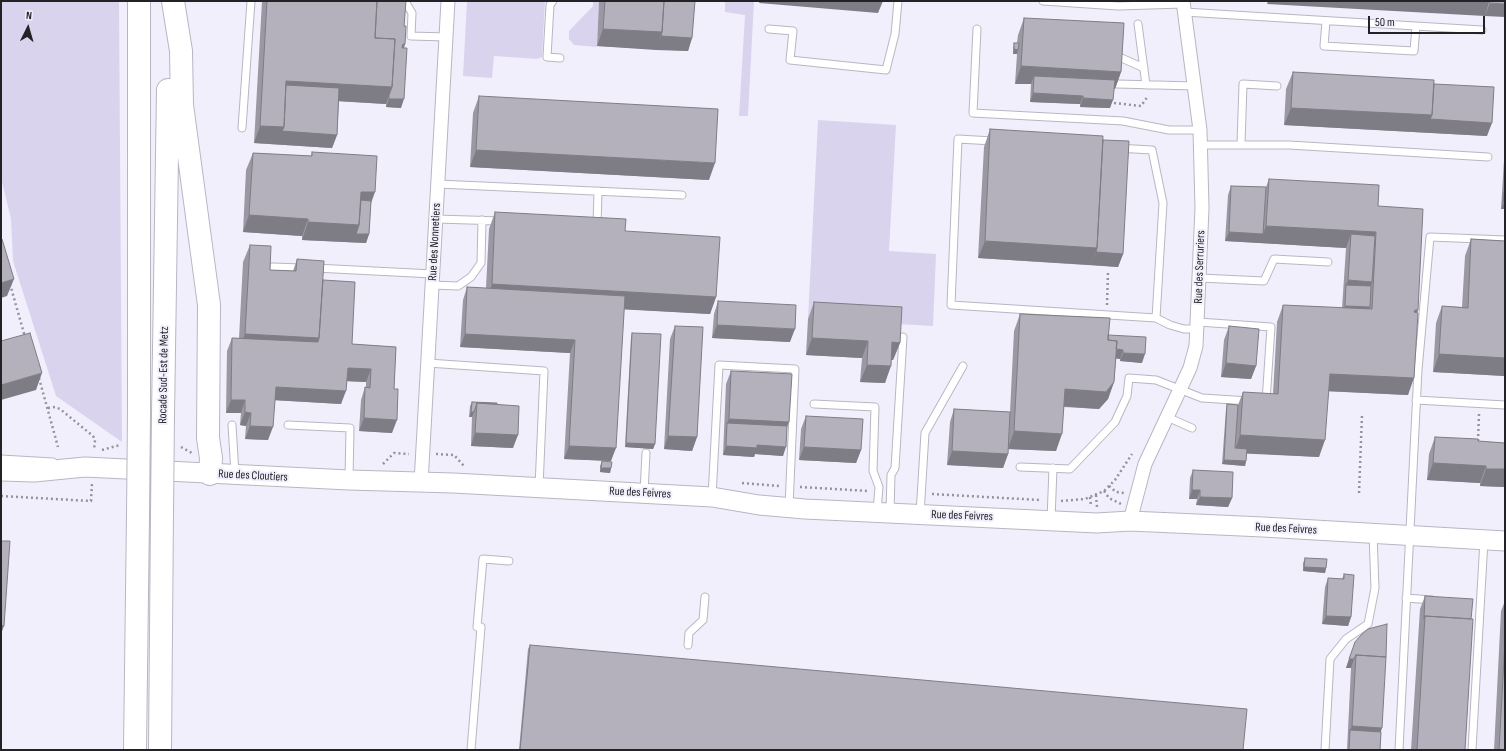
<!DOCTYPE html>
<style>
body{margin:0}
#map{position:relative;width:1506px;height:751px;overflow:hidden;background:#f2effc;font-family:"Sofia Sans Condensed",sans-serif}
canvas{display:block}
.frame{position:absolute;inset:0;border:2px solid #232226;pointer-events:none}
.north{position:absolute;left:8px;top:8px;width:40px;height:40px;-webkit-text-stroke:3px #f2effc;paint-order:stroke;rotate:5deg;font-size:11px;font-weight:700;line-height:16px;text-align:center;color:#232226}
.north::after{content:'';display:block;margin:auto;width:14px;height:18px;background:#232226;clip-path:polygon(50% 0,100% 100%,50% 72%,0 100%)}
.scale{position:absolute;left:1368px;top:16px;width:117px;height:18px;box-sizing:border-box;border:2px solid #232226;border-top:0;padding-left:5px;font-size:12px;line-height:14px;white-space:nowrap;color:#232226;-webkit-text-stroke:3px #f2effc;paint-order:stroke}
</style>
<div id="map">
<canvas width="1506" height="751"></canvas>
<div class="frame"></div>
<div class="north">N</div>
<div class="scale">50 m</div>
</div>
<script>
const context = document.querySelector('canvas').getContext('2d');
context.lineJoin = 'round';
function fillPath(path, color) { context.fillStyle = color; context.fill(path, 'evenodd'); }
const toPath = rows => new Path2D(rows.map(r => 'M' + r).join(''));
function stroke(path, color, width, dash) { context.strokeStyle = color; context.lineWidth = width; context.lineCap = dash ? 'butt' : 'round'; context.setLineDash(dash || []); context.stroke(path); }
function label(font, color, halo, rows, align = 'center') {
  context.font = font + ' "Sofia Sans Condensed",sans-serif'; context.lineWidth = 4; context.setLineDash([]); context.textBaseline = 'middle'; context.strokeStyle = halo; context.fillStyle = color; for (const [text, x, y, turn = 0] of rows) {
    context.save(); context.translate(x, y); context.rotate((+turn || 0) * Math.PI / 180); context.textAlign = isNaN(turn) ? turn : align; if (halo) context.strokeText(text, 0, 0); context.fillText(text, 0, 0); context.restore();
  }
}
fillPath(toPath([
 [1,1,119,1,122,442,56,396,13,261,11,219,1,178],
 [467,1,545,1,542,57,537,59,494,56,492,78,463,76],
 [593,1,599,1,597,47,574,45,569,39,569,31,593,6],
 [725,1,754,1,748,116,739,116,745,15,725,12],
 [818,120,896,125,889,251,936,254,933,326,808,319]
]), '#dad3ed');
const lane = toPath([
 [405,1,412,13,411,36,446,37],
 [553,1,550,5,547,57,560,58],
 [1043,1,1118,6,1183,4],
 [1184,12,1482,30],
 [1326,21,1324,46,1414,51,1416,26],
 [1138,24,1146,85],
 [769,29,793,31,790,60,886,70,895,34,898,1],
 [977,29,973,113,1123,121,1169,130,1200,130],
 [1117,56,1144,68],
 [1117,84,1195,86],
 [242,128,251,1],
 [958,139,1152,150,1163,203,1156,318,951,305,958,139],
 [1241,144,1243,84,1277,86],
 [1200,145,1289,145,1488,157],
 [438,184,682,195],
 [436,219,502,221],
 [596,226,597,226,598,191],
 [272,267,302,268],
 [315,268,433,274],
 [1200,278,1264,281,1274,259,1328,262],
 [432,285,458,286,471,277,481,263,482,220],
 [1156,318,1170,325,1184,329,1198,329],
 [1198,322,1271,327,1266,401],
 [428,363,544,371,539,487],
 [1416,400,1505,405],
 [814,404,875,407,873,471,879,487,877,511],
 [1167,417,1192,428],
 [232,425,235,474],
 [288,425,350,428,349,479],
 [1,459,53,462],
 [1020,467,1070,469,1115,422,1127,396,1129,378,1156,380,1202,398,1249,401],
 [644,493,646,453],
 [712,497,719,365,795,369,789,507],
 [890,512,891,475,895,468,903,337],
 [920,514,925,433,963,366],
 [1051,520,1053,468],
 [1406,598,1432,600],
 [477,627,483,559,509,561],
 [688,645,689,633,703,620,705,597],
 [471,750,481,627],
 [1325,750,1330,659,1346,639,1368,624,1375,588,1373,534],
 [1399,750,1418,370,1430,237,1505,240],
 [1472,750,1484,540]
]);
const street = toPath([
 [421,483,448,1],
 [1130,521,1145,464,1190,368,1196,346,1202,208,1200,130,1183,1]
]);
const secondary = toPath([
 [1,471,34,472,85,467,349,480,453,483,712,497,759,505,805,509,1097,523,1130,521,1263,527,1505,541]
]);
const highway = toPath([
 [173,1,181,51,182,105,209,305,208,438,211,458,210,474],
 [139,413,139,1],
 [163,415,168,90],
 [135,750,138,515],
 [160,750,162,513]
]);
stroke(lane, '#b9b6c2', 9);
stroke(street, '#b9b6c2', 15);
stroke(secondary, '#b9b6c2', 21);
stroke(highway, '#b9b6c2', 24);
stroke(toPath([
 [1114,103,1141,106,1148,96],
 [10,284,25,337],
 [1107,305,1108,271],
 [39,378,58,447],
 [48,408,55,407,60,409,93,436,95,440,94,450],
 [1478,441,1479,414],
 [181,447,192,453],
 [102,450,120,445],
 [436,454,454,455,464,466],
 [383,464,394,453,409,454],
 [742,483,779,486],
 [1109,486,1116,492,1124,493],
 [800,487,869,491],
 [1104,491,1109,498,1121,504],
 [1359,493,1362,415],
 [932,494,1040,500],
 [1096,495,1097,507],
 [1,496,91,501,92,483],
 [1090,497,1091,506],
 [1061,501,1085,499,1104,491,1115,480,1132,454]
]), '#94929b', 2.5, [2, 3]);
stroke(lane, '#fff', 7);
stroke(street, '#fff', 13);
stroke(secondary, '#fff', 19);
stroke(highway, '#fff', 22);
const highwayBridge = toPath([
 [162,513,163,415],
 [138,515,139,413]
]);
stroke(highwayBridge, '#b9b6c2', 24, []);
stroke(highwayBridge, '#fff', 22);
fillPath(toPath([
 [262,1,399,1,404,26,405,44,404,48,401,108,386,107,386,104,339,101,337,135,332,148,254,143],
 [599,1,695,1,692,38,688,51,597,46],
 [1024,18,1121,72,1115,89,1114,89,1110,108,1080,107,1080,104,1030,102,1031,84,1015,84,1017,54,1013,54,1013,48,1014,43,1017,43,1018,35],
 [1293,72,1434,84,1487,136,1284,125,1286,89],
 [479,96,709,180,470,167,473,113],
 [990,129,1103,140,1123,254,1118,267,978,258,984,147],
 [1505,144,1505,209,1501,209],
 [312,152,371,203,369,234,366,243,302,240,302,236,243,232,246,170,253,153,311,156],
 [1269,179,1378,206,1418,310,1417,313,1408,395,1328,391,1319,457,1247,453,1245,466,1222,464,1226,409,1227,404,1238,405,1243,392,1273,394,1277,322,1283,305,1342,308,1346,248,1225,241,1228,195,1231,186,1266,187],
 [495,212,625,231,716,297,710,314,624,309,611,461,564,459,570,353,460,347,463,300,467,287,486,288,489,229],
 [1471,239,1505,241,1505,376,1433,372,1436,323,1442,306,1462,307,1465,256],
 [250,245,270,270,293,271,297,259,323,280,352,344,396,347,392,433,359,431,361,400,365,387,366,387,366,382,347,381,341,404,275,400,268,440,245,439,246,426,240,425,241,413,226,413,227,351,232,338,239,338,243,262],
 [718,301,790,342,712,338,714,314],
 [814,302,900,343,893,360,891,360,885,383,860,382,862,358,806,355,808,319],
 [1020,314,1108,335,1142,363,1120,361,1120,359,1116,358,1114,382,1108,399,1099,409,1064,407,1056,451,1008,449,1008,454,1003,468,947,465,950,422,954,409,1010,412,1014,331],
 [675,326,697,437,692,451,664,449,670,339],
 [1229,326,1256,366,1251,379,1221,377,1224,340],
 [632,333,655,444,653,449,625,447,631,337],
 [731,371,787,426,783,456,755,454,754,457,723,455,726,384],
 [472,402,497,404,513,448,471,446,472,417,469,417,470,406],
 [806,416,861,450,856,463,799,460,801,429],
 [1435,437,1478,441,1505,443,1505,487,1480,486,1480,483,1427,480,1429,454],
 [602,461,611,468,610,473,600,472,600,466],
 [1193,470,1232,498,1228,507,1196,505,1197,499,1189,499,1190,478],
 [1305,558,1326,568,1325,573,1303,571,1303,563],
 [1344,574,1351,617,1348,626,1322,624,1325,587,1328,578,1342,579],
 [1425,596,1465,750,1411,750,1420,609],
 [1505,601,1505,750,1494,750,1501,611],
 [1355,642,1381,732,1380,750,1347,750,1351,668,1346,668],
 [530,645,1243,750,519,750,528,649]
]), '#9b98a3');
fillPath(toPath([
 [760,1,883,1,878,13,759,3],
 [1268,1,1490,1,1485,16,1267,4],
 [1489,3,1505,4,1505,17,1485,16],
 [603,29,662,32,656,50,597,46],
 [661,36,692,38,688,51,656,50],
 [403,44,405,44,402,53],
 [1014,49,1018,50,1017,54,1013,54],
 [1021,66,1121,72,1115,89,1034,85,1034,76,1031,84,1015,84],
 [286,81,392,87,386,104,284,98],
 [1033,93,1083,96,1080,104,1030,102],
 [1083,98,1113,100,1110,108,1080,107],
 [389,99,404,99,401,108,386,107],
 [1291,108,1432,115,1492,123,1487,136,1284,125],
 [260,126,284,127,337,135,332,148,254,143],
 [476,150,715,163,709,180,470,167],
 [361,192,375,192,369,209,358,209],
 [1503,204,1505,205,1505,209,1501,209],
 [249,215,308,219,302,236,243,232],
 [308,222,359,225,369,234,366,243,302,240],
 [1266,226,1376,232,1370,249,1351,234,1346,248,1225,241,1229,232,1263,234],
 [985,241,1097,248,1091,265,978,258],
 [1096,252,1123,254,1118,267,1091,265],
 [14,279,7,296,1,298,1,283],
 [1348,280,1372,282,1368,295,1346,285],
 [492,284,716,297,710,314,486,302],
 [1345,306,1370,307,1366,316,1342,315],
 [1415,310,1418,310,1412,327],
 [717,325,795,329,790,342,712,338],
 [245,334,319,338,313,356,238,351],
 [465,334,575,340,570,353,460,347],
 [812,338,868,341,862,358,806,355],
 [892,342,900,343,893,360,886,359],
 [1105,349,1123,350,1120,359,1102,357],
 [1123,353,1145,354,1142,363,1120,361],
 [1439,354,1505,358,1505,376,1433,372],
 [1226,363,1256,366,1251,379,1221,377],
 [867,365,891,366,885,383,860,382],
 [348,368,371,369,366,382,343,381],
 [42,373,36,390,1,400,1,385],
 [1330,374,1414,378,1408,395,1323,391],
 [1114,382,1108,399,1099,409,1059,406,1065,389],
 [276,387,346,391,341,404,271,400],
 [231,400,245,400,241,413,226,413],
 [245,412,251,413,246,426,240,425],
 [471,412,474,412,472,417,469,417],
 [364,418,397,420,392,433,359,431],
 [729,419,789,422,784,435,727,423],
 [250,426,273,427,268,440,245,439],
 [1014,431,1062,434,1056,451,1008,449],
 [475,433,518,435,513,448,471,446],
 [1240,435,1325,440,1319,457,1234,453],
 [668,436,697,437,692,451,664,449],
 [626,443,655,444,653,449,625,447],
 [757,445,786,447,783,456,755,454,754,457,723,455,726,446],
 [569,446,616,448,611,461,564,459],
 [804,447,861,450,856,463,799,460],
 [952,451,1008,454,1003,468,947,465],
 [1224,460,1246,461,1245,466,1222,464],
 [1433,463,1486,466,1480,483,1427,480],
 [601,468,611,468,610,473,600,472],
 [1486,469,1505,469,1505,487,1480,486],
 [1192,490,1200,490,1197,499,1189,499],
 [1200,497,1232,498,1228,507,1196,505],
 [1304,567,1326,568,1325,573,1303,571],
 [1326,616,1351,617,1348,626,1322,624],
 [1,625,4,626,1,634],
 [1349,659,1354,659,1351,668,1346,668],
 [1352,726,1382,728,1378,741,1350,730]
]), '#7e7c84');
const building = toPath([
 [267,1,377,1,375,38,395,39,392,87,286,81,284,127,260,126,267,1],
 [377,1,406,1,404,26,406,26,405,44,403,44,402,48,407,48,404,99,389,99,389,95,392,87,395,39,375,38,377,1],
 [605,1,664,1,662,32,603,29,605,1],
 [664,1,695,1,692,38,661,36,662,32,664,1],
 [1490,1,1505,1,1505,4,1489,3,1490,1],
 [1024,18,1124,23,1121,72,1021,66,1024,18],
 [1014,43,1019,43,1018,50,1014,49,1014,43],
 [1293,72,1434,80,1432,115,1291,108,1293,72],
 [1034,76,1115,80,1113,100,1083,98,1083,96,1033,93,1034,76],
 [1434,84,1494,87,1492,123,1430,119,1432,115,1434,84],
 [286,85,339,88,337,135,282,131,284,127,286,85],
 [479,96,718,109,715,163,476,150,479,96],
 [990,129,1103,136,1097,248,985,241,990,129],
 [1103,140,1129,141,1123,254,1096,252,1097,248,1103,140],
 [312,152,377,156,375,192,361,192,359,225,308,222,308,219,249,215,253,153,312,156,312,152],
 [1269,179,1379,185,1378,206,1423,209,1418,310,1415,310,1414,312,1418,313,1414,378,1330,374,1325,440,1240,435,1243,392,1278,394,1283,305,1372,309,1376,232,1266,226,1269,179],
 [1231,186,1266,187,1263,234,1229,232,1231,186],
 [1504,193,1505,193,1505,205,1503,204,1504,193],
 [361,200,371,201,369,234,356,234,359,225,361,200],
 [495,212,626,219,625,231,720,237,716,297,492,284,495,212],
 [1351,234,1375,236,1372,282,1348,280,1351,234],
 [1,239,2,239,14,279,1,283,1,239],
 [1471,239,1505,241,1505,358,1439,354,1442,306,1468,308,1471,239],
 [250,245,271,246,270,270,296,271,297,259,324,261,319,338,245,334,250,245],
 [323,280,355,282,352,344,396,347,394,389,398,389,397,420,364,418,365,387,370,388,371,369,348,368,346,391,276,387,273,427,250,426,251,413,245,412,245,400,231,400,232,338,318,342,319,338,323,280],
 [1346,285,1371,286,1370,307,1345,306,1346,285],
 [467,287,625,296,616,448,569,446,575,340,465,334,467,287],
 [718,301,796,305,795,329,717,325,718,301],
 [814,302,902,307,900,343,892,342,891,366,867,365,868,341,812,338,814,302],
 [1020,314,1110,318,1108,340,1117,341,1114,382,1106,392,1065,389,1062,434,1014,431,1020,314],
 [675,326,703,327,697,437,668,436,675,326],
 [1229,326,1259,329,1256,366,1226,363,1229,326],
 [30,333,42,373,1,385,1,341,30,333],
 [632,333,661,334,655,444,626,443,632,333],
 [1108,335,1146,337,1145,354,1123,353,1123,350,1116,349,1117,341,1108,340,1108,335],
 [731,371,792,374,789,422,729,419,731,371],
 [472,402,497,403,497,404,477,403,474,412,471,412,472,402],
 [477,403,519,406,518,435,475,433,477,403],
 [1227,404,1238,405,1235,448,1247,449,1246,461,1224,460,1227,404],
 [954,409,1010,412,1008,454,952,451,954,409],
 [806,416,863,419,861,450,804,447,806,416],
 [727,423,787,426,786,447,757,445,757,448,726,446,727,423],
 [1435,437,1478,439,1478,441,1505,443,1505,469,1486,469,1486,466,1433,463,1435,437],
 [602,461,612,462,611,468,601,468,602,461],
 [1193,470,1233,472,1232,498,1200,497,1200,490,1192,490,1193,470],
 [1,541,10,541,4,626,1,625,1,541],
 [1305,558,1327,559,1326,568,1304,567,1305,558],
 [1344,574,1354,575,1351,617,1326,616,1328,578,1344,579,1344,574],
 [1425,596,1473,599,1471,619,1425,616,1424,619,1425,596],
 [1425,616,1473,619,1465,750,1417,750,1425,616],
 [1387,624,1386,657,1356,655,1354,659,1349,659,1355,642,1361,635,1368,629,1387,624],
 [1505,641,1505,750,1499,750,1505,641],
 [530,645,1247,709,1243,750,520,750,530,645],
 [1356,655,1386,657,1382,728,1352,726,1356,655],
 [1350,730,1381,732,1380,750,1349,750,1350,730]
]);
fillPath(building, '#b4b1bd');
stroke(building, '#7e7c84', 1);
label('12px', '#232226', '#f2effc', [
 ["Rue des Nonnetiers",435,242,-87],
 ["Rue des Serruriers",1200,267,-88],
 ["Rocade Sud-Est de Metz",164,375,-89],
 ["Rue des Cloutiers",253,476,3],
 ["Rue des Feivres",640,493,3],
 ["Rue des Feivres",962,516,2],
 ["Rue des Feivres",1286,529,3]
]);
</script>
